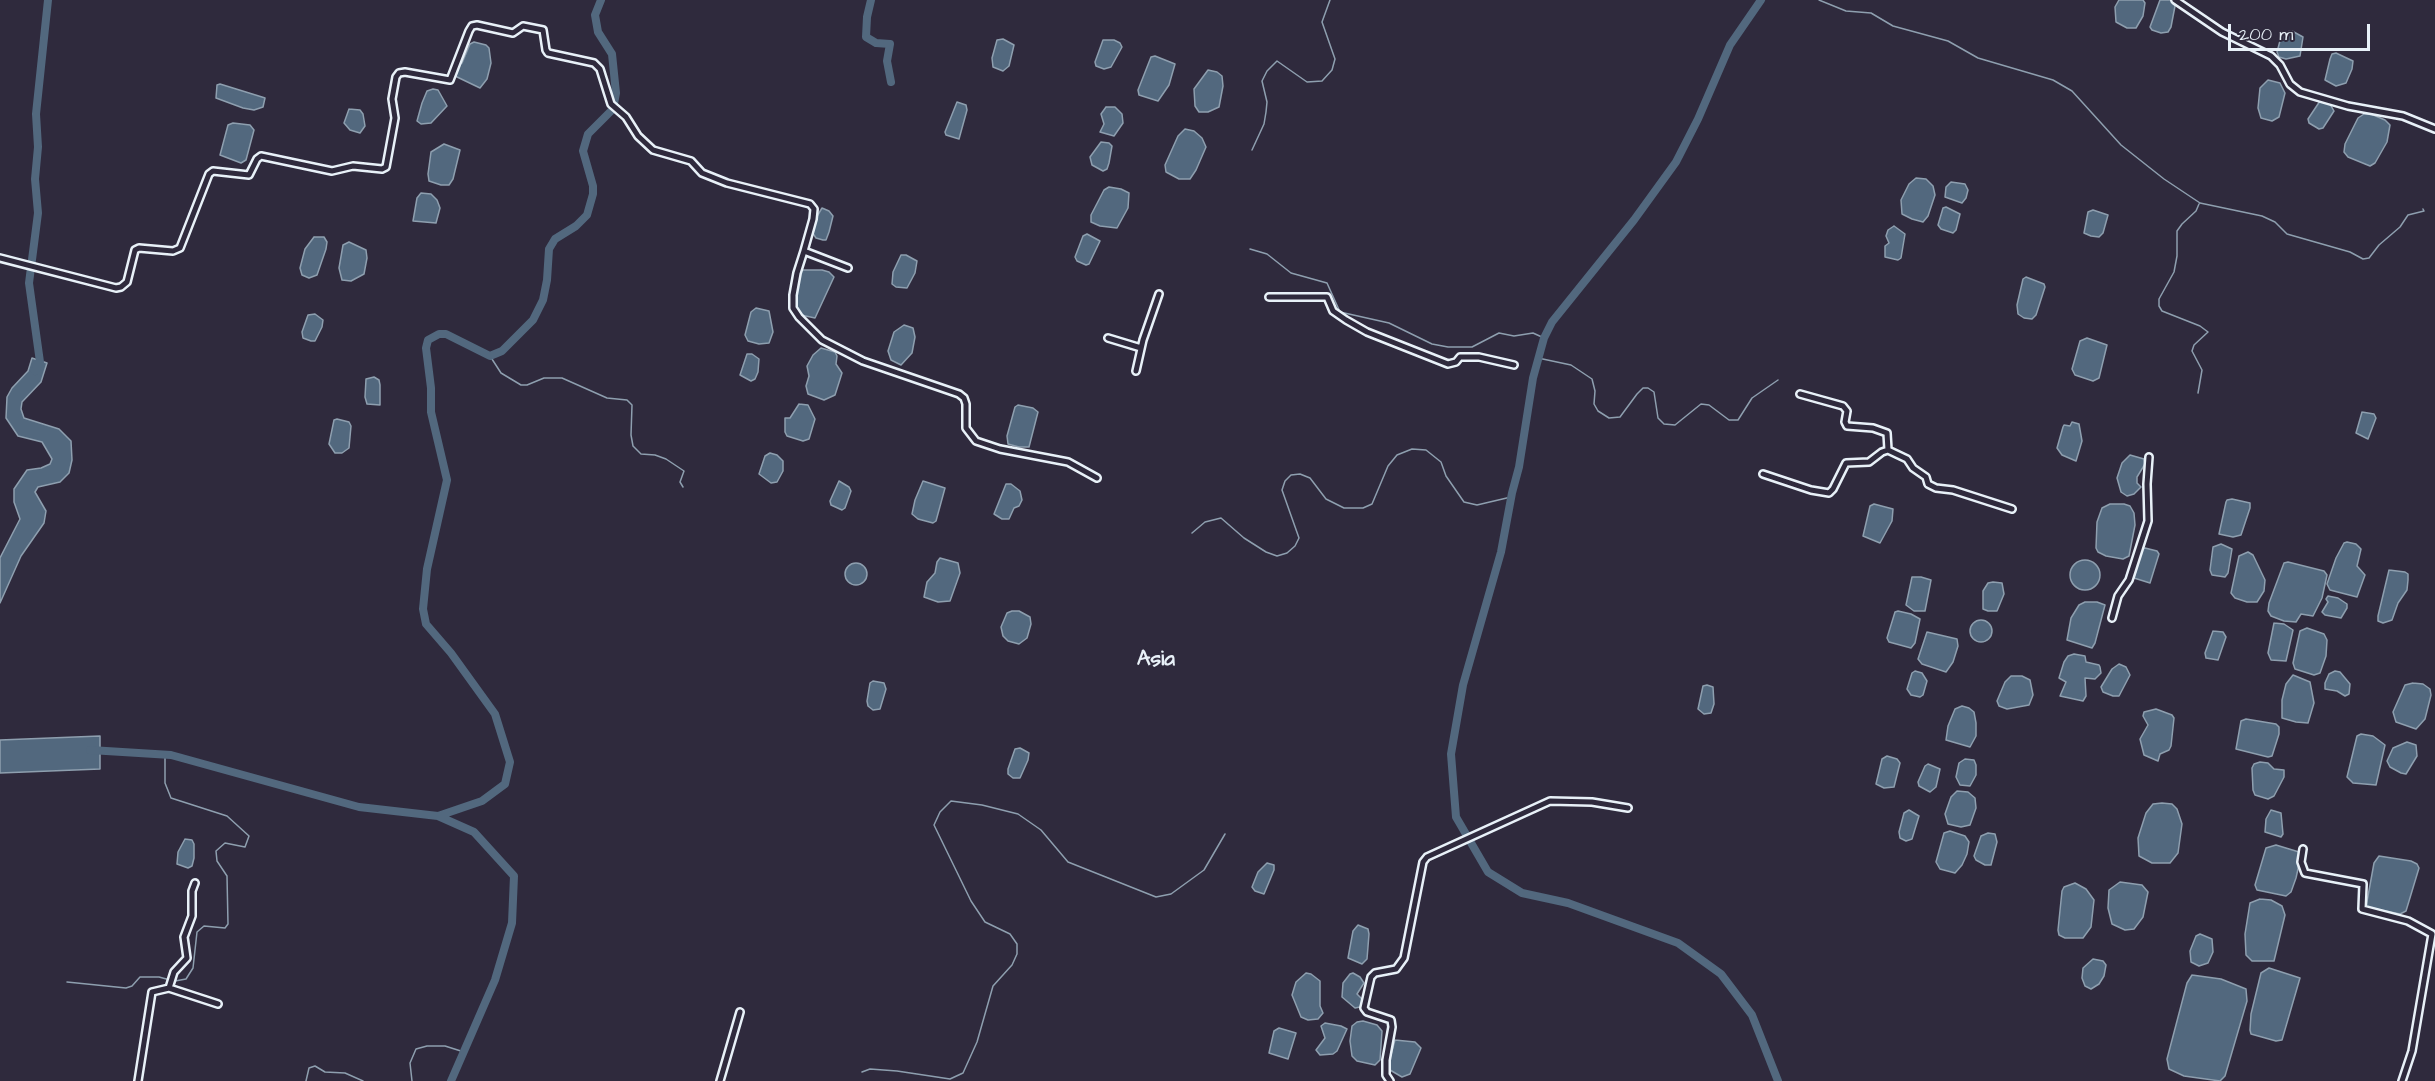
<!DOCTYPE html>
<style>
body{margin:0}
#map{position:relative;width:2435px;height:1081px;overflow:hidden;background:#2f2a3d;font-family:"Architects Daughter",sans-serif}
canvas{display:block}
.scale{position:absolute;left:2228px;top:24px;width:142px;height:27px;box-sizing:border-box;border:3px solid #e8f1f8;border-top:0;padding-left:8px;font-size:18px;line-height:21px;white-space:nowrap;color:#e8f1f8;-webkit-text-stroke:4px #2f2a3d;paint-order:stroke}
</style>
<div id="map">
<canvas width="2435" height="1081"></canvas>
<div class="scale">200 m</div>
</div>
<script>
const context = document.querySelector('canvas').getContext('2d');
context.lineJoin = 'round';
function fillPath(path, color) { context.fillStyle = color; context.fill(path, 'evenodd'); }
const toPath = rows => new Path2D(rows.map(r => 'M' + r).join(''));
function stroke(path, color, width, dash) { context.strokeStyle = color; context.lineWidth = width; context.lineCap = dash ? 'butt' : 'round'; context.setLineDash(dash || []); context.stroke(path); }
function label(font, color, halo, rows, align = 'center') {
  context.font = font + ' "Architects Daughter",sans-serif'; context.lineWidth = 4.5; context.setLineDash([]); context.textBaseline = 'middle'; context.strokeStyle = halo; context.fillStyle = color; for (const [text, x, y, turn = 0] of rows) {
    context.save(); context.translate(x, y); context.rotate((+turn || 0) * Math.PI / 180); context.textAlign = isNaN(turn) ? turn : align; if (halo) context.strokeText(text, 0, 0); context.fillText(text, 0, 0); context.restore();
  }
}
const water = toPath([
 [2119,0,2143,0,2145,3,2143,16,2136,28,2127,28,2116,22,2115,7,2119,0],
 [2160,0,2171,0,2175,6,2171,27,2168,32,2161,33,2152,30,2150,27,2160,0],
 [2292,31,2303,37,2300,56,2286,59,2279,57,2277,52,2281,37,2286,32,2292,31],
 [1003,39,1014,45,1009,66,1003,71,993,67,992,58,997,40,1003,39],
 [1103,40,1114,40,1120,43,1122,47,1111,67,1104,69,1096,66,1095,62,1103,40],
 [474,42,486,45,489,48,491,63,487,79,480,88,455,76,456,67,462,63,470,44,474,42],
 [2336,53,2353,61,2352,69,2346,83,2336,86,2325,80,2330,59,2332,54,2336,53],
 [1155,56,1175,64,1169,85,1158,101,1139,95,1138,90,1151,57,1155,56],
 [1208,70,1217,72,1222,76,1223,86,1219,107,1208,112,1199,112,1195,106,1194,89,1208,70],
 [2268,80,2280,83,2285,93,2279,117,2272,121,2261,118,2258,108,2260,88,2268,80],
 [220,84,262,97,265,98,263,107,254,110,243,108,216,98,217,85,220,84],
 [433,89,438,90,447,106,431,123,421,124,417,121,422,103,427,91,433,89],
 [2320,101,2330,104,2334,111,2323,128,2319,129,2309,123,2308,119,2320,101],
 [957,102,966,105,967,110,959,139,946,135,945,132,957,102],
 [1106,107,1115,107,1122,114,1123,123,1114,136,1100,132,1104,124,1101,114,1106,107],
 [349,109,360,110,363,114,365,126,360,133,350,130,344,123,349,109],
 [2364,114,2371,114,2385,120,2390,125,2387,142,2375,163,2370,166,2348,157,2344,152,2345,144,2358,118,2364,114],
 [233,123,250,125,254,130,246,160,241,163,220,155,228,125,233,123],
 [1185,129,1194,131,1202,138,1206,147,1196,170,1190,179,1179,179,1166,172,1165,165,1178,136,1185,129],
 [1101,142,1109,143,1112,146,1109,163,1107,169,1103,171,1092,165,1090,157,1101,142],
 [444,144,460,150,453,179,449,185,441,185,429,181,428,174,431,152,444,144],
 [1916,178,1926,179,1933,186,1935,195,1928,216,1923,222,1912,219,1902,214,1901,200,1909,184,1916,178],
 [1951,182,1965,184,1968,190,1966,198,1962,203,1945,197,1946,187,1951,182],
 [1109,187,1121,189,1129,193,1128,208,1117,228,1100,226,1091,222,1091,215,1104,190,1109,187],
 [421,193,431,194,437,200,440,208,436,223,413,221,417,198,421,193],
 [1946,207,1960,214,1956,230,1953,233,1941,229,1938,225,1943,208,1946,207],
 [822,208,829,211,833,216,829,232,826,240,823,240,816,238,812,232,813,223,822,208],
 [2093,210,2108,215,2103,233,2099,237,2091,236,2084,233,2088,212,2093,210],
 [1894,226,1905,234,1901,258,1898,260,1885,257,1885,246,1889,243,1886,236,1888,230,1894,226],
 [1087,234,1100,241,1089,264,1086,265,1077,261,1075,257,1083,236,1087,234],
 [314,237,324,237,327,242,326,249,317,275,309,278,302,275,300,268,305,249,314,237],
 [349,242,366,250,367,258,364,274,351,281,342,280,339,268,343,245,349,242],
 [901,255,906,255,917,261,915,273,907,288,896,287,892,284,893,272,901,255],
 [802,270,822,270,829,272,834,277,815,318,801,315,797,308,796,278,802,270],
 [2026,277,2044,284,2045,287,2036,315,2032,319,2024,318,2018,314,2017,305,2023,279,2026,277],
 [756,308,769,311,773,332,769,343,759,344,748,341,745,335,751,312,756,308],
 [315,314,323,320,322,327,315,341,311,341,303,338,302,332,308,315,315,314],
 [904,325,913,328,915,337,912,353,901,365,891,360,888,351,894,332,904,325],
 [2087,338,2107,345,2099,378,2093,381,2075,375,2072,369,2080,341,2087,338],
 [821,348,835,352,837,356,836,364,842,373,835,395,824,400,808,394,806,386,809,376,807,366,813,355,821,348],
 [747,354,752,354,759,359,758,372,755,379,751,381,740,375,747,354],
 [32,358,47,363,41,382,22,402,21,409,24,418,59,429,71,441,72,460,69,473,60,482,38,487,35,492,46,511,44,523,21,556,0,603,0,558,20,519,14,502,14,489,27,470,41,468,50,464,52,459,42,442,18,436,6,418,7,397,12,388,28,371,32,358],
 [374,377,379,380,380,385,380,405,367,404,365,397,366,379,374,377],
 [799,404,808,405,815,419,809,439,803,441,787,436,785,432,785,418,790,418,799,404],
 [1018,405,1033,408,1038,412,1029,447,1019,447,1008,444,1007,436,1015,407,1018,405],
 [2362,412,2374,414,2376,418,2368,439,2356,433,2362,412],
 [337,419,349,422,351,426,349,448,342,453,335,453,329,444,334,420,337,419],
 [2072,422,2079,424,2082,441,2076,461,2062,455,2057,448,2063,427,2064,425,2070,426,2072,422],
 [770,453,777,455,783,461,783,471,777,482,771,483,759,474,765,456,770,453],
 [2130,455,2144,459,2145,464,2137,477,2137,483,2141,487,2134,494,2127,496,2121,492,2117,478,2122,463,2130,455],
 [839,481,849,487,851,491,845,508,842,510,831,505,830,501,839,481],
 [923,481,945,488,936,521,933,523,918,519,912,514,915,500,923,481],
 [1006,484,1011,484,1020,491,1022,500,1019,506,1014,508,1009,519,1002,519,994,514,1006,484],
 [2232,499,2250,503,2250,508,2241,535,2233,537,2219,534,2226,502,2227,500,2232,499],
 [1874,504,1893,509,1892,521,1880,543,1863,536,1870,506,1874,504],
 [2110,504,2124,504,2130,506,2134,513,2135,525,2129,556,2123,559,2106,556,2098,552,2096,548,2097,522,2102,508,2110,504],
 [2347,542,2356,544,2361,549,2357,566,2365,575,2357,597,2330,590,2327,584,2336,558,2344,543,2347,542],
 [2221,544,2232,549,2228,573,2225,577,2212,575,2210,570,2213,547,2221,544],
 [2145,548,2157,551,2159,554,2150,583,2134,578,2142,549,2145,548],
 [2248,552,2253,555,2265,580,2264,591,2257,602,2247,602,2235,598,2231,593,2239,556,2248,552],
 [940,558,958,563,960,573,950,601,938,602,924,597,927,582,935,573,937,562,940,558],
 '2070 575a15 15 0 1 1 30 0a15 15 0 1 1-30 0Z',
 [2288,562,2324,571,2327,575,2322,598,2313,616,2301,614,2296,622,2284,621,2271,616,2268,611,2269,603,2284,563,2288,562],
 '845 574a11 11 0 1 1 22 0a11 11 0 1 1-22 0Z',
 [2389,570,2405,572,2408,574,2408,580,2407,590,2398,603,2392,620,2383,623,2378,621,2378,616,2389,570],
 [1912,577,1921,577,1931,580,1925,611,1914,611,1906,605,1912,577],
 [1993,582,2002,583,2004,594,1997,611,1988,611,1983,609,1983,591,1988,583,1993,582],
 [2328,596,2338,598,2347,604,2347,608,2341,618,2325,615,2322,612,2328,602,2326,599,2328,596],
 [2085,602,2097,602,2105,605,2095,643,2092,648,2067,640,2071,618,2079,605,2085,602],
 [1012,611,1019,611,1030,617,1031,624,1027,638,1019,644,1008,641,1003,636,1001,627,1007,613,1012,611],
 [1898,611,1911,614,1920,619,1915,643,1911,648,1889,642,1887,638,1895,612,1898,611],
 '1970 631a11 11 0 1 1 22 0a11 11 0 1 1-22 0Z',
 [2274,623,2284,624,2293,630,2286,661,2271,660,2268,653,2274,623],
 [2307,628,2324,634,2327,640,2326,656,2320,673,2314,675,2295,669,2293,663,2300,631,2307,628],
 [2213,631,2223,632,2226,637,2218,660,2206,658,2205,653,2213,631],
 [1927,632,1957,639,1958,646,1953,662,1946,672,1922,664,1918,659,1927,632],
 [2074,654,2085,656,2086,662,2099,665,2100,667,2101,673,2095,679,2085,678,2086,696,2083,701,2060,696,2066,682,2059,678,2064,662,2068,656,2074,654],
 [2119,664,2126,667,2130,675,2119,696,2113,696,2103,692,2101,687,2112,669,2119,664],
 [1915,671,1922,673,1927,681,1923,695,1920,697,1911,695,1907,689,1912,673,1915,671],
 [2335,671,2340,672,2350,684,2349,694,2345,696,2337,691,2325,689,2325,683,2329,674,2335,671],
 [2293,675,2310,682,2314,703,2308,723,2296,722,2282,718,2282,700,2286,684,2293,675],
 [2011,676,2022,676,2030,680,2033,695,2029,705,2007,709,1999,706,1997,701,2005,682,2011,676],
 [873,681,884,683,886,689,880,709,873,710,868,706,867,701,870,683,873,681],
 [2413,683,2423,684,2430,689,2431,695,2425,719,2416,729,2396,722,2393,712,2405,685,2413,683],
 [1707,685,1713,687,1714,704,1711,713,1704,714,1698,709,1703,686,1707,685],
 [1962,706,1969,708,1974,712,1976,723,1976,736,1970,747,1946,740,1948,726,1955,709,1962,706],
 [2156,709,2172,715,2174,718,2171,746,2169,750,2160,754,2158,761,2144,755,2140,739,2148,725,2143,716,2144,712,2156,709],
 [2246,719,2276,724,2279,727,2279,734,2272,756,2268,757,2236,749,2241,721,2246,719],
 [2361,734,2373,736,2385,745,2376,785,2353,783,2347,777,2357,736,2361,734],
 [100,736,100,769,0,773,0,740,100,736],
 [2407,742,2416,745,2417,756,2406,774,2401,773,2390,767,2387,761,2393,748,2407,742],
 [1020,748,1029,753,1028,760,1020,778,1013,778,1008,774,1008,769,1015,749,1020,748],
 [1887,756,1897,759,1900,763,1894,787,1884,788,1876,784,1882,759,1887,756],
 [1965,759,1974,760,1976,765,1976,775,1970,786,1960,785,1956,777,1959,763,1965,759],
 [2260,762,2268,763,2274,769,2284,770,2284,777,2274,796,2268,799,2255,795,2253,790,2252,768,2254,764,2260,762],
 [1928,764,1940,769,1936,787,1930,792,1919,786,1918,782,1925,766,1928,764],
 [1957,791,1968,792,1975,798,1976,808,1970,825,1961,827,1948,824,1945,814,1951,797,1957,791],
 [2162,803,2172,804,2177,809,2182,824,2178,853,2170,863,2152,863,2139,856,2138,838,2146,813,2153,804,2162,803],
 [1909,810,1919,816,1912,839,1906,841,1900,838,1899,832,1904,813,1909,810],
 [2271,810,2281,813,2283,834,2281,837,2265,832,2266,819,2271,810],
 [1950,831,1965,836,1969,842,1967,854,1962,865,1955,873,1940,869,1936,862,1944,833,1950,831],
 [1988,833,1995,834,1997,842,1991,865,1985,865,1976,860,1974,856,1981,836,1988,833],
 [185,839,192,840,194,844,194,858,192,866,188,868,177,864,178,852,185,839],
 [2276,845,2299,852,2300,860,2296,878,2291,892,2286,896,2257,890,2255,885,2266,848,2276,845],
 [2379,856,2411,861,2417,864,2419,868,2406,911,2400,914,2366,907,2374,863,2379,856],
 [1267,863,1274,865,1274,870,1264,894,1255,891,1252,887,1258,872,1267,863],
 [2120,882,2142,885,2148,892,2143,917,2134,929,2125,930,2112,924,2108,908,2109,890,2120,882],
 [2075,883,2086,889,2094,900,2091,927,2083,938,2065,938,2059,935,2058,930,2062,891,2064,887,2075,883],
 [2260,899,2271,900,2282,906,2285,915,2274,961,2252,961,2246,955,2245,934,2250,903,2260,899],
 [1358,925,1368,929,1369,934,1367,959,1362,964,1348,958,1353,931,1358,925],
 [2200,934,2212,939,2213,952,2208,963,2199,966,2191,962,2190,951,2196,936,2200,934],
 [2093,959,2103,961,2106,965,2104,976,2099,984,2091,989,2085,986,2082,978,2083,968,2093,959],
 [2269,968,2300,978,2282,1040,2276,1041,2251,1034,2250,1030,2251,1014,2261,973,2269,968],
 [1306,973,1311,974,1320,981,1320,1006,1323,1013,1318,1019,1308,1020,1301,1017,1292,995,1296,982,1306,973],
 [1353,973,1360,977,1364,983,1357,994,1363,1000,1360,1007,1355,1008,1342,997,1343,983,1350,974,1353,973],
 [2192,975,2221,979,2246,989,2247,1001,2225,1076,2220,1081,2184,1076,2169,1069,2167,1059,2187,983,2192,975],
 [1363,1021,1377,1025,1382,1031,1380,1060,1375,1065,1357,1061,1352,1056,1350,1041,1352,1026,1357,1022,1363,1021],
 [1325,1023,1341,1026,1347,1029,1337,1051,1333,1054,1320,1055,1316,1050,1325,1038,1321,1026,1325,1023],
 [1279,1028,1296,1033,1288,1059,1269,1053,1274,1031,1279,1028],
 [1395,1040,1415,1042,1421,1048,1410,1074,1402,1077,1390,1070,1389,1062,1395,1040]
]);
fillPath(water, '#52687e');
stroke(water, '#8e9faf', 1.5);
stroke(toPath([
 [1819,0,1846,11,1871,13,1893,26,1948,41,1978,58,2053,80,2072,91,2121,145,2164,179,2200,203,2262,216,2275,222,2287,234,2350,252,2363,259,2369,258,2379,245,2400,227,2408,215,2424,211,2423,209],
 [1252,150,1264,124,1266,112,1267,102,1262,81,1267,71,1277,61,1307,82,1322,81,1332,70,1335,59,1322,22,1330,0],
 [1250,249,1267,254,1291,273,1327,283,1340,312,1389,323,1432,344,1448,347,1472,347,1499,333,1514,336,1533,333,1544,338],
 [490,356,501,373,521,385,527,385,544,378,562,378,607,398,627,400,632,405,631,435,633,446,641,454,655,455,666,459,684,471,680,482,683,487],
 [1538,358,1571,365,1592,379,1595,391,1594,404,1598,411,1609,418,1620,417,1637,394,1643,388,1648,388,1654,392,1658,418,1664,424,1675,425,1701,404,1709,405,1729,420,1738,420,1752,398,1778,380],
 [2198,393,2202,370,2192,351,2194,345,2208,332,2200,326,2162,311,2159,306,2159,299,2174,272,2177,256,2177,231,2182,224,2196,211,2199,204],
 [1192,533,1205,522,1221,518,1244,538,1266,552,1277,556,1287,553,1295,546,1299,538,1282,490,1285,481,1291,475,1300,474,1310,478,1326,499,1344,508,1363,508,1372,504,1388,466,1397,455,1412,449,1426,450,1441,462,1446,476,1464,502,1477,505,1511,497],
 [165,755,165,783,171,798,227,816,249,836,245,847,225,843,216,851,217,861,227,876,228,924,225,928,204,926,197,932,193,968,186,979,175,981],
 [67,982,126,988,132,986,140,977,159,977,170,980],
 [862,1072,870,1069,897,1071,950,1079,963,1073,977,1042,993,986,1012,965,1017,954,1017,944,1010,934,985,922,971,901,934,825,940,812,951,801,982,805,1018,814,1041,830,1068,862,1156,897,1171,894,1204,870,1225,834],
 [306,1081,309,1068,315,1066,325,1072,345,1073,363,1081],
 [412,1081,410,1063,416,1049,427,1046,445,1046,464,1052]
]), '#8e9faf', 1.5);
stroke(toPath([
 [871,0,867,17,866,37,876,43,890,44,887,61,891,82],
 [1761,0,1730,45,1698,119,1676,162,1634,220,1552,322,1544,338,1533,378,1519,467,1512,493,1501,552,1463,685,1451,754,1456,817,1488,872,1522,893,1568,903,1678,943,1721,974,1752,1015,1778,1081],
 [35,371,40,362,29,283,38,213,35,179,38,147,36,114,48,0],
 [90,750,171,755,359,807,438,816,474,832,514,876,512,923,495,980,451,1081],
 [438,816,482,801,505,784,510,762,495,714,451,653,426,624,423,609,427,569,447,480,431,412,431,388,426,348,428,340,439,334,446,334,490,356,502,351,533,320,543,300,547,280,549,249,555,239,576,226,587,215,593,194,593,186,583,151,588,134,613,109,616,93,612,54,598,32,595,15,601,0]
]), '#52687e', 8);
const minor = toPath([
 [2175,0,2222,32,2271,56,2280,65,2290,84,2300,92,2348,106,2403,116,2435,129],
 [804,251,797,273,793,295,793,308,799,317,822,340,863,361,959,394,964,398,966,404,966,428,976,441,1000,449,1068,462,1097,478],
 [0,258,116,288,121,287,127,282,135,250,139,248,173,251,180,248,209,174,213,171,249,175,257,159,261,156,332,171,353,166,382,169,386,167,395,118,392,99,396,77,399,73,405,72,450,80,469,31,472,26,477,25,513,33,523,26,543,30,546,50,548,53,594,63,600,69,611,104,626,117,638,136,653,150,691,161,702,173,727,183,810,204,814,209,813,219,804,251,848,268],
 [1269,297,1327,297,1333,311,1346,320,1367,332,1448,364,1456,362,1460,357,1479,357,1514,365],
 [1108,338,1141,348],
 [1136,371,1143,340,1159,294],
 [1800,394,1843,406,1847,411,1845,422,1847,426,1873,428,1887,433,1888,450],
 [1763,474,1811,490,1829,493,1833,489,1846,463,1869,462,1882,452,1888,450,1907,459,1913,468,1926,477,1928,484,1936,488,1953,490,2012,509],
 [2112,618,2118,596,2129,580,2148,521,2147,484,2149,457],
 [2303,849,2301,862,2305,873,2363,884,2362,909,2408,921,2432,934,2412,1051,2402,1081],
 [169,988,174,972,187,958,184,937,192,916,192,891,195,883],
 [138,1081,152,992,169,988,218,1004],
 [720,1081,740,1012],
 [1390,1081,1386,1075,1386,1060,1392,1027,1391,1020,1367,1012,1364,1008,1371,977,1375,973,1396,969,1404,958,1423,862,1427,857,1550,801,1592,802,1628,808]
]);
stroke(minor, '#e8f1f8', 10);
stroke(minor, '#2f2a3d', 5);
label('bold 21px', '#e8f1f8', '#2f2a3d', [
 ["Asia",1156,661]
]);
</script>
